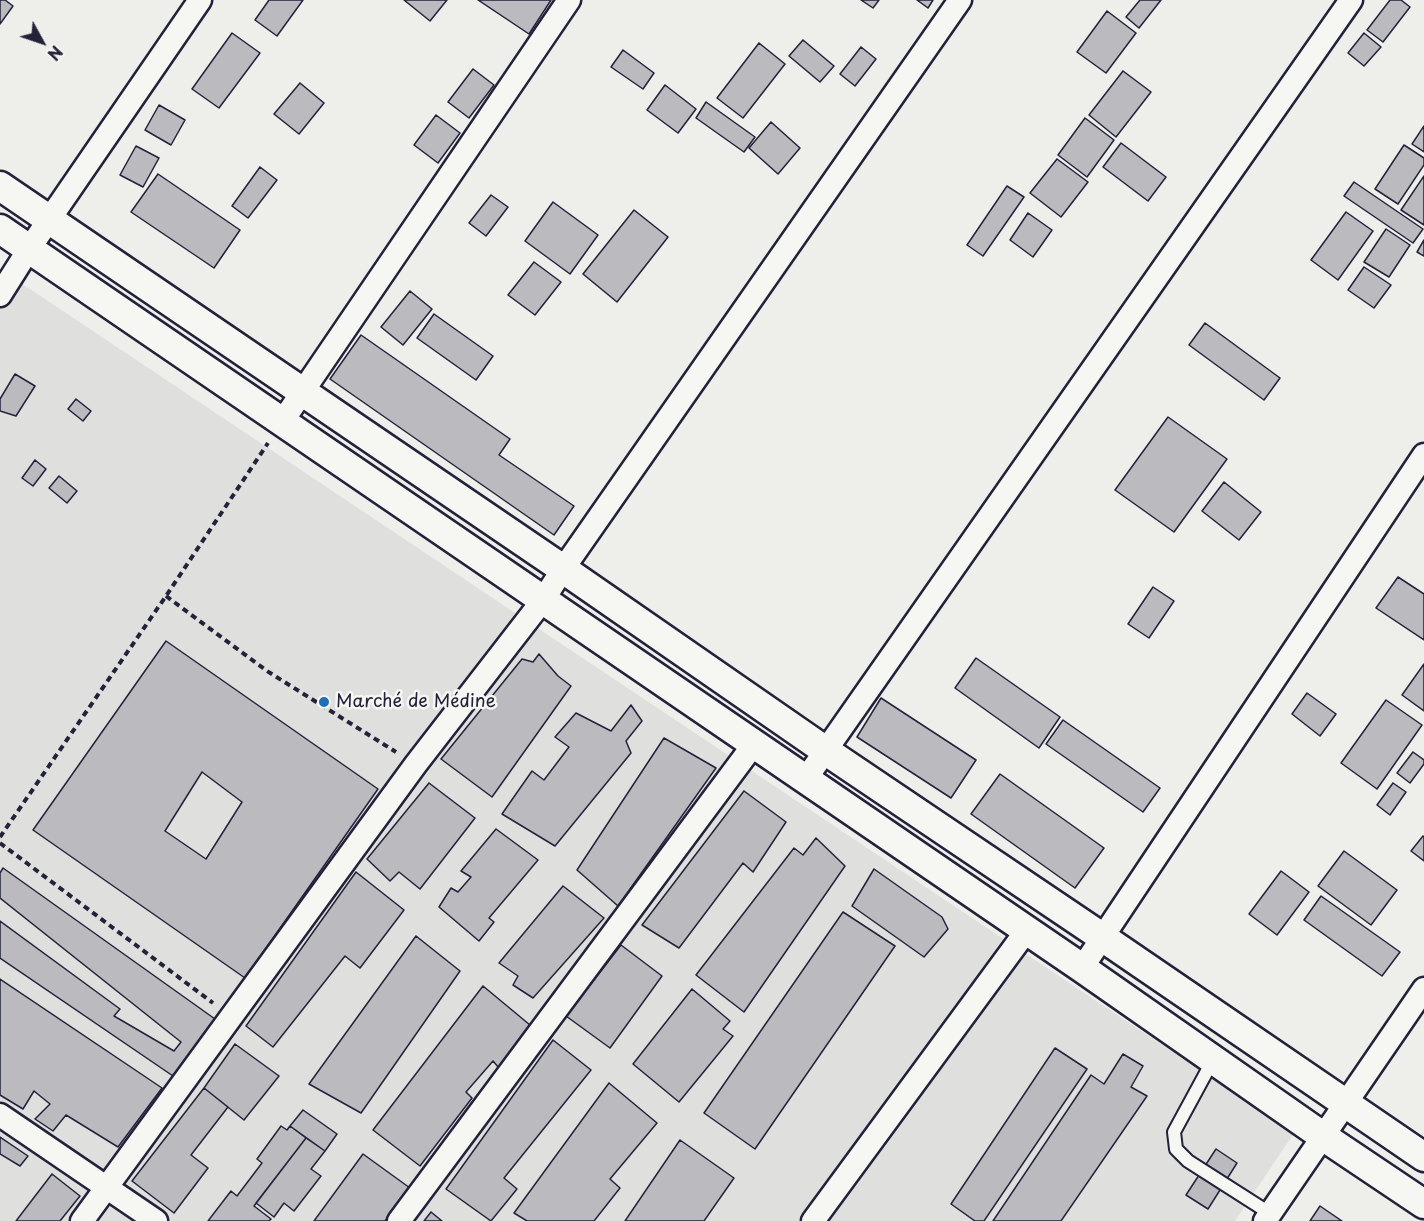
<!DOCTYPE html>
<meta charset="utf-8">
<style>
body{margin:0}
#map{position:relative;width:1424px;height:1221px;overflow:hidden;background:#eeeeeb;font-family:"Playpen Sans",sans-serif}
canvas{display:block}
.north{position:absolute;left:12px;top:12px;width:60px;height:60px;-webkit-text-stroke:4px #f6f6f2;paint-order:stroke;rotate:130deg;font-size:16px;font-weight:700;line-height:24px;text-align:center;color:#22223b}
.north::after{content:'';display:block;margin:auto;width:21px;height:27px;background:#22223b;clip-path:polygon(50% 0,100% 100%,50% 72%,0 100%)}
</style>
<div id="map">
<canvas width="1424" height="1221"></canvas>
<div class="north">N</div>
</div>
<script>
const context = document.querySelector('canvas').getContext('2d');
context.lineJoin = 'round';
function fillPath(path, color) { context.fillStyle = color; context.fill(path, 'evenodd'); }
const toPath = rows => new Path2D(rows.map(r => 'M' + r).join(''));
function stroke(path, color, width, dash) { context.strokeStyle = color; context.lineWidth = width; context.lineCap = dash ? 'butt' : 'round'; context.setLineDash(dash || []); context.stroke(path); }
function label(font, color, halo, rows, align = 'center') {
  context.font = font + ' "Playpen Sans",sans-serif'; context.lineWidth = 5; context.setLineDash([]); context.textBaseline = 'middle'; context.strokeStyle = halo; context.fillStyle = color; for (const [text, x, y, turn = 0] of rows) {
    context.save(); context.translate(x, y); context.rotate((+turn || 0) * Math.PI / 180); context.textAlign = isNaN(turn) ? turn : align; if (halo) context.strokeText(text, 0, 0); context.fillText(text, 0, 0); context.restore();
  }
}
fillPath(toPath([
 [0,269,1294,1133,1235,1221,0,1221]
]), '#dfdfde');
const building = toPath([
 [0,0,5,0,13,6,0,24,0,0],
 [269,0,303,0,277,36,255,20,269,0],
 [404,0,447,0,430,21,404,0],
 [478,0,551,0,529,34,478,0],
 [861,0,879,0,873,8,861,0],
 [917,0,933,0,928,8,917,0],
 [1140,0,1161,0,1139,28,1126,17,1140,0],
 [1390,0,1401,0,1410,7,1383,42,1367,30,1390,0],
 [1107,11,1136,33,1106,73,1077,52,1107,11],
 [232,33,260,53,219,108,192,89,232,33],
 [1364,33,1381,47,1364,66,1348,53,1364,33],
 [803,40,834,66,820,82,789,56,803,40],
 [759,43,785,64,743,118,717,98,759,43],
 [861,47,876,59,855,86,840,74,861,47],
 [623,50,654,73,643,89,611,67,623,50],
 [473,69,494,85,469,118,448,102,473,69],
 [1123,71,1151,92,1116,137,1089,115,1123,71],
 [300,83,324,103,299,134,274,114,300,83],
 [665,85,696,109,678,133,647,110,665,85],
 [706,102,755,137,744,152,696,118,706,102],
 [159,105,185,120,171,145,145,130,159,105],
 [436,115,460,133,438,163,414,145,436,115],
 [1085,118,1114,140,1087,177,1058,155,1085,118],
 [771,122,800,148,778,174,749,148,771,122],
 [1424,126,1424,152,1412,144,1424,126],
 [1121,143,1166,177,1148,201,1103,167,1121,143],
 [1404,145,1424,158,1424,165,1398,204,1375,189,1404,145],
 [136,146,159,158,143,187,120,175,136,146],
 [1057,159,1088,182,1061,217,1030,193,1057,159],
 [260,167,277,180,248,218,232,206,260,167],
 [158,174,240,230,214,268,131,212,158,174],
 [1424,176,1424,225,1401,210,1424,176],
 [1354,182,1423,229,1413,243,1344,196,1354,182],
 [1007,186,1024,197,983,256,967,245,1007,186],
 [491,195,508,207,486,236,469,223,491,195],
 [553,202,598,235,570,274,525,241,553,202],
 [634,210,668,237,617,302,583,274,634,210],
 [1346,212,1373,231,1338,280,1311,260,1346,212],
 [1028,213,1052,230,1033,257,1010,240,1028,213],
 [1386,229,1410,245,1389,277,1364,262,1386,229],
 [1424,240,1424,256,1417,252,1424,240],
 [534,262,561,282,535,315,508,295,534,262],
 [1364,267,1391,285,1374,308,1348,290,1364,267],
 [410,291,432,309,403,345,381,327,410,291],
 [434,314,493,356,476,380,417,338,434,314],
 [1205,323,1280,378,1264,400,1189,345,1205,323],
 [361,335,510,439,499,455,574,506,554,535,330,379,361,335],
 [15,374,35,386,16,416,0,411,0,399,15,374],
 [76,399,91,411,83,421,68,409,76,399],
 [1168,417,1227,459,1174,532,1115,490,1168,417],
 [35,460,46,469,33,486,22,478,35,460],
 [59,476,77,491,67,503,49,488,59,476],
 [1224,482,1261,512,1239,540,1202,511,1224,482],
 [1398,577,1424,594,1424,640,1376,608,1398,577],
 [1153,587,1174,601,1149,638,1128,624,1153,587],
 [166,641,378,789,245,978,33,830,166,641],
 [202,772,242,802,206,859,165,831,202,772],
 [539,654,558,676,571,686,492,797,441,759,522,659,533,662,539,654],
 [976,658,1060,717,1039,748,955,688,976,658],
 [1424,664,1424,711,1402,695,1424,664],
 [1307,693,1336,714,1320,736,1292,714,1307,693],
 [881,698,976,760,951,798,857,737,881,698],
 [1386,700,1422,725,1377,789,1341,763,1386,700],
 [631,705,642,721,626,741,631,753,555,846,502,814,532,771,544,780,569,747,555,737,576,713,611,731,631,705],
 [1063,720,1160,788,1143,812,1046,744,1063,720],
 [664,738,716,768,618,906,577,870,664,738],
 [1413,752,1424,760,1424,764,1410,783,1397,773,1413,752],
 [1000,774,1104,848,1075,888,971,814,1000,774],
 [429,783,475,818,420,889,399,872,390,881,367,859,429,783],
 [1393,783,1406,792,1390,815,1377,805,1393,783],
 [744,791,786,822,753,872,743,863,679,948,642,925,744,791],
 [496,829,538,860,489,918,494,922,479,941,439,907,451,888,458,892,471,877,461,871,496,829],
 [1423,836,1424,837,1424,861,1411,851,1423,836],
 [816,838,845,866,744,1012,696,975,794,848,803,855,816,838],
 [1344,851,1397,890,1371,925,1318,886,1344,851],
 [3,868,215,1019,173,1076,0,958,0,921,120,1009,114,1016,174,1051,181,1042,0,898,0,873,3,868],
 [874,869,942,917,948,929,924,957,852,906,874,869],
 [1281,871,1309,892,1277,935,1249,914,1281,871],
 [356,872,404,910,360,968,345,956,273,1047,246,1026,356,872],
 [563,886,604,918,533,998,513,985,518,976,499,963,563,886],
 [1321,896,1400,952,1382,976,1304,920,1321,896],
 [843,912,895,946,755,1149,704,1113,843,912],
 [416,936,460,971,361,1113,309,1084,416,936],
 [621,945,662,976,610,1048,566,1016,621,945],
 [0,979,162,1088,118,1147,66,1115,53,1131,35,1119,50,1104,34,1091,23,1109,0,1095,0,979],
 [483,986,530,1025,499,1068,493,1061,466,1092,472,1098,420,1166,373,1130,483,986],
 [692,989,730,1021,723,1029,733,1036,679,1102,633,1064,692,989],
 [553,1040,591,1070,504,1178,517,1189,491,1221,446,1189,553,1040],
 [235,1044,279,1076,244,1120,204,1088,235,1044],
 [1055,1048,1087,1069,984,1221,975,1221,951,1204,1055,1048],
 [1123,1054,1143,1066,1131,1087,1147,1096,1061,1221,993,1221,1091,1075,1104,1084,1123,1054],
 [609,1083,657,1123,610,1179,620,1188,594,1221,527,1221,514,1213,609,1083],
 [204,1088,228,1107,191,1155,208,1168,174,1213,132,1181,204,1088],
 [303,1110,337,1134,325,1151,290,1126,303,1110],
 [281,1126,287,1130,290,1126,306,1138,254,1206,271,1219,269,1221,208,1221,231,1191,237,1196,262,1163,257,1159,281,1126],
 [0,1137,28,1156,20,1166,0,1154,0,1137],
 [306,1138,325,1151,311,1169,321,1176,294,1211,284,1203,274,1217,256,1203,306,1138],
 [680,1140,734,1178,704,1221,625,1221,680,1140],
 [1216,1149,1237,1163,1208,1209,1186,1195,1216,1149],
 [363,1154,410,1188,385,1221,314,1221,363,1154],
 [52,1174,80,1196,60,1221,16,1221,52,1174],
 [1320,1206,1342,1221,1310,1221,1320,1206],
 [431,1212,442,1221,424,1221,431,1212]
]);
fillPath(building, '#bbbbbf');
stroke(building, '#22223b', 1.5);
const service = toPath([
 [1213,1060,1174,1132,1176,1149,1188,1161,1271,1214]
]);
const minor = toPath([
 [0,295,29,249,200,0],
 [282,422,569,0],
 [805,780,1351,0],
 [1082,968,1424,455],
 [0,1115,156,1221],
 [82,1221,416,764,543,600,563,569,960,0],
 [399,1221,754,744],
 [813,1221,1027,930],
 [1265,1221,1424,989]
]);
const tertiary = toPath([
 [0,186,563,569,826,751,1102,937,1424,1157],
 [0,229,1082,968,1324,1137,1424,1204]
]);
stroke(service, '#22223b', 16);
stroke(minor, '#22223b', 27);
stroke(tertiary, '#22223b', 33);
stroke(toPath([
 [166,596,267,671,396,752],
 [0,837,166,596,268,443],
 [0,843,213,1003]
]), '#22223b', 4, [6, 4.5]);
stroke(service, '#f6f6f2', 12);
stroke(minor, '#f6f6f2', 22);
stroke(tertiary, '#f6f6f2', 28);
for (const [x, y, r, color] of [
 [324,702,6,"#1f6fb2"]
]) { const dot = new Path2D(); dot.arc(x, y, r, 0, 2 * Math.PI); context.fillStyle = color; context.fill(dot); stroke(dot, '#f6f6f2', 2); }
label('18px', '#22223b', '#f6f6f2', [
 ["Marché de Médine",336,702]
], 'left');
</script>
